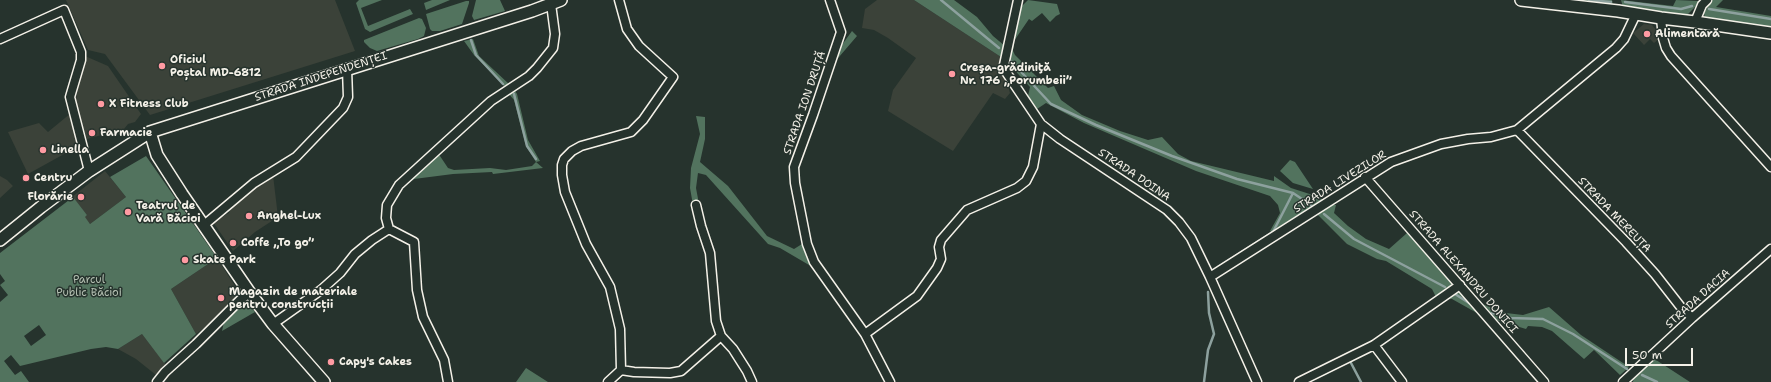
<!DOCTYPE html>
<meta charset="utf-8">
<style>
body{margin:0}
#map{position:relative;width:1771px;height:382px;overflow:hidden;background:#26332d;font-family:"Shantell Sans",sans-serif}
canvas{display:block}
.scale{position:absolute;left:1625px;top:348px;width:68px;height:18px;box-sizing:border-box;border:2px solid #f4f1e8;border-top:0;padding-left:5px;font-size:12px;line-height:14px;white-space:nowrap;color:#f4f1e8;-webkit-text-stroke:3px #26332d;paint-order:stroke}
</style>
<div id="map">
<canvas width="1771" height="382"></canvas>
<div class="scale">50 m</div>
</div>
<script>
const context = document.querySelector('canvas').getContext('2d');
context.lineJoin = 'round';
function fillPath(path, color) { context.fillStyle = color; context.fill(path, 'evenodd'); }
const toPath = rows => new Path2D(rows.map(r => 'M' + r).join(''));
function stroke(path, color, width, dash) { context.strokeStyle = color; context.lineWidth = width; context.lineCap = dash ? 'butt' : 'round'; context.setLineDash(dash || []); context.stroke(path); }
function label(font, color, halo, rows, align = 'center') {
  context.font = font + ' "Shantell Sans",sans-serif'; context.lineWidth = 3; context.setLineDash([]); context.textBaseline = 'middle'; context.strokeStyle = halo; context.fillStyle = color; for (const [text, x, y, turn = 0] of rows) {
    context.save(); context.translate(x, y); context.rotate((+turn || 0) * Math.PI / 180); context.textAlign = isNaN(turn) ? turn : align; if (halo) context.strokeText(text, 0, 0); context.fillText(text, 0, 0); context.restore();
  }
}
fillPath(toPath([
 [66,0,335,0,355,51,150,115,105,54,88,50],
 [877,0,914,0,1001,57,997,72,1006,79,1010,93,1005,99,993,93,953,151,888,111,893,90,916,58,888,38,874,30,862,28,865,9],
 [1644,24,1652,25,1657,31,1659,39,1654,43,1650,39,1644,45,1633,33],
 [85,56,108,66,141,114,135,122,128,124,124,129,87,139,75,103],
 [71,113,77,141,75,148,28,174,8,132,39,123,48,132],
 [105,171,126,197,90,224,84,217,87,215,72,197],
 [273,175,278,217,255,232,233,251,213,222,229,213,231,207,253,188],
 [0,176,7,180,13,186,0,198],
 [217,258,238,291,232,301,212,322,196,334,171,289],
 [142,334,166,365,156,375,136,359,118,349]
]), '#3b4239');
fillPath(toPath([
 [359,0,382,0,361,8,368,26,410,9,413,14,370,32,365,29,356,3],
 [432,0,450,0,426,10,424,3],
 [476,0,500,0,505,11,474,20,472,16],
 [914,0,954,0,977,17,993,36,1005,46,1001,57],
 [1028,0,1057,4,1060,14,1056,16,1050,22,1042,13,1032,21,1029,19,1014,41,1013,51,1015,55,1048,88,1054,86,1061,100,1082,115,1120,131,1148,140,1162,137,1178,154,1191,161,1274,181,1274,176,1291,188,1319,197,1323,200,1273,234,1270,231,1280,213,1278,205,1270,196,1196,171,1084,123,1046,103,1037,109,1028,96,1030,87,1009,64,1009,51,1020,8],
 [1559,0,1612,0,1613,6],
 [1621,0,1673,6,1676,0,1698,1,1699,3,1686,16,1623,7],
 [1712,0,1723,0,1716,7,1771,16,1771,28,1705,19,1704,13],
 [466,1,469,1,469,3,462,24,440,31,432,31,430,29,426,14],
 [419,18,422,19,426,28,424,36,418,39,377,51,370,48,364,42,364,40],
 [852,31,857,36,833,64,839,49],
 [473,39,479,56,510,85,506,88,474,55,464,41],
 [514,89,517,94,528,140,540,161,536,162,543,168,493,174,492,172,453,174,414,179,403,187,410,177,438,153,448,168,454,170,490,168,506,170,532,166,536,162,526,146,514,100,508,93],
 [696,116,705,117,705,139,700,162,728,186,767,236,794,249,802,244,812,265,809,265,780,248,768,244,706,175,698,173,696,188,699,204,693,205,690,188,691,168,700,134],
 [146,156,217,258,171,289,196,334,164,363,142,334,118,349,106,347,91,349,20,366,11,355,4,361,15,375,21,371,29,382,0,382,0,302,8,295,0,285,5,281,0,274,0,253,73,197,87,215,85,217,90,224,126,197,110,177],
 [39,325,46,335,31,346,24,336],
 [1290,160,1295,162,1313,189,1293,183,1280,171],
 [1331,205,1336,205,1334,213,1348,226,1366,239,1389,249,1407,233,1453,282,1451,285,1436,297,1432,289,1386,261,1377,259,1347,244,1317,214],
 [1459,290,1484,317,1452,299,1446,298],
 [246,300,255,312,222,331,224,322,242,302],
 [1482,304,1506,313,1523,315,1549,307,1581,335,1629,367,1620,375,1594,350,1584,359,1552,331,1542,327,1528,326,1526,329,1496,320],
 [1653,358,1690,382,1633,382,1634,376],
 [526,368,548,382,516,382]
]), '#52735e');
stroke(toPath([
 [941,0,999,48],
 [1589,0,1611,2],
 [1625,2,1681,9,1692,6],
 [1709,9,1771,19],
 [471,40,476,55,503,84],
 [1011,61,1051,104,1096,125,1172,156,1237,179,1293,193,1311,205],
 [514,94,527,146,536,159],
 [1324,214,1354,239,1445,287],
 [1218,267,1273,232,1293,193],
 [1455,294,1469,303],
 [1492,313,1511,318,1543,319,1573,334,1627,369],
 [1351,363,1361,382],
 [1642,375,1657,382],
 [1204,382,1208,350,1214,334,1209,313,1208,292]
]), '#8da19e', 2.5);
const street = toPath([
 [619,0,627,29,639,46,673,77,643,120,631,132,581,146,572,151,564,159,562,165,562,175,565,192,586,244,610,287,620,329,621,370],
 [830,0,841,32,813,115,794,167,795,183,807,244,814,262,865,334,890,382],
 [1018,0,1004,65,1006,72,1010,78,1041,124,1060,139,1167,210,1179,222,1191,238,1210,277,1257,382],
 [1661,18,1663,38,1666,48,1671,56,1771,167],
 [1695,22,1702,5,1707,0],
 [0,39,64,10,81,52,81,60,70,97,89,171],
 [1517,130,1626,242,1655,274,1680,306,1692,318],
 [1365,177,1544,382],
 [696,205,701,226,710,253,716,321,721,336,733,349,747,371,752,382],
 [204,225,254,183,296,157,343,108,348,97,347,69],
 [389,229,386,218,387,205,399,185,491,101,529,76,537,68,553,48,555,34,551,4],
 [389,229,414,242,417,290,423,317,444,360,448,382],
 [1210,277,1391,162,1441,144,1468,139,1491,137,1517,130,1616,48,1624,39,1636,14],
 [273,324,321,290,340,273,355,254,372,240,389,229],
 [865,334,917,296,937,268,941,259,939,247,941,240,967,210,1017,188,1026,181,1033,167,1041,124],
 [1374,345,1402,382],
 [621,370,634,372,670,373,681,371,721,336],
 [157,382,165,372,196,344,240,300,250,293],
 [608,382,621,370],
 [1299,382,1374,345,1460,285],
 [1623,382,1692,318,1771,249]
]);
const secondary = toPath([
 [1521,0,1618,11,1661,18,1695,22,1771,33],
 [150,132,157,155,182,194,250,293,273,324,324,382],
 [0,240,41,207,89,171,150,132,532,11,561,0]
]);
stroke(street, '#f4f1e8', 11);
stroke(secondary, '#f4f1e8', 14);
stroke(street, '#26332d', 8);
stroke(secondary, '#26332d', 11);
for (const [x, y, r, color] of [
 [1647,34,4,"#ff9aa2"],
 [162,66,4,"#ff9aa2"],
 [952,74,4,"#ff9aa2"],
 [101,104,4,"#ff9aa2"],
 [92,133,4,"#ff9aa2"],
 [43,150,4,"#ff9aa2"],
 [26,178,4,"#ff9aa2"],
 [81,197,4,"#ff9aa2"],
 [128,212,4,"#ff9aa2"],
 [249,216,4,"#ff9aa2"],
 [233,243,4,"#ff9aa2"],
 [185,260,4,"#ff9aa2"],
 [221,298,4,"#ff9aa2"],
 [331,362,4,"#ff9aa2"]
]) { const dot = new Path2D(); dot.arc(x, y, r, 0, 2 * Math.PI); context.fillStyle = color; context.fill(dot); stroke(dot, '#26332d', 1.5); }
label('bold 11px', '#f4f1e8', '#26332d', [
 ["Alimentară",1655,34],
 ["Oficiul",170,60],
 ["Poștal MD-6812",170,73],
 ["Creşa-grădiniţă",960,68],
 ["Nr. 176 „Porumbeii”",960,81],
 ["X Fitness Club",109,104],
 ["Farmacie",100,133],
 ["Linella",51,150],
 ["Centru",34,178],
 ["Florărie",73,197,"right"],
 ["Teatrul de",136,206],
 ["Vară Băcioi",136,219],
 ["Anghel-Lux",257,216],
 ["Coffe „To go”",241,243],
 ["Skate Park",193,260],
 ["Magazin de materiale",229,292],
 ["pentru construcții",229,305],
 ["Capy's Cakes",339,362]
], 'left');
label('11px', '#f4f1e8', '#26332d', [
 ["STRADA INDEPENDENȚEI",321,77,-18],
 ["STRADA ION DRUȚĂ",805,103,-71],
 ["STRADA DOINA",1134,175,34],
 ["STRADA LIVEZILOR",1340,182,-32],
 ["STRADA MEREUȚA",1614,215,46],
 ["STRADA ALEXANDRU DONICI",1463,272,49],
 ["STRADA DACIA",1698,299,-42]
]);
label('11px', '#b3bfb1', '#26332d', [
 ["Parcul",89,280],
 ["Public Băcioi",89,293]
]);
</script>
